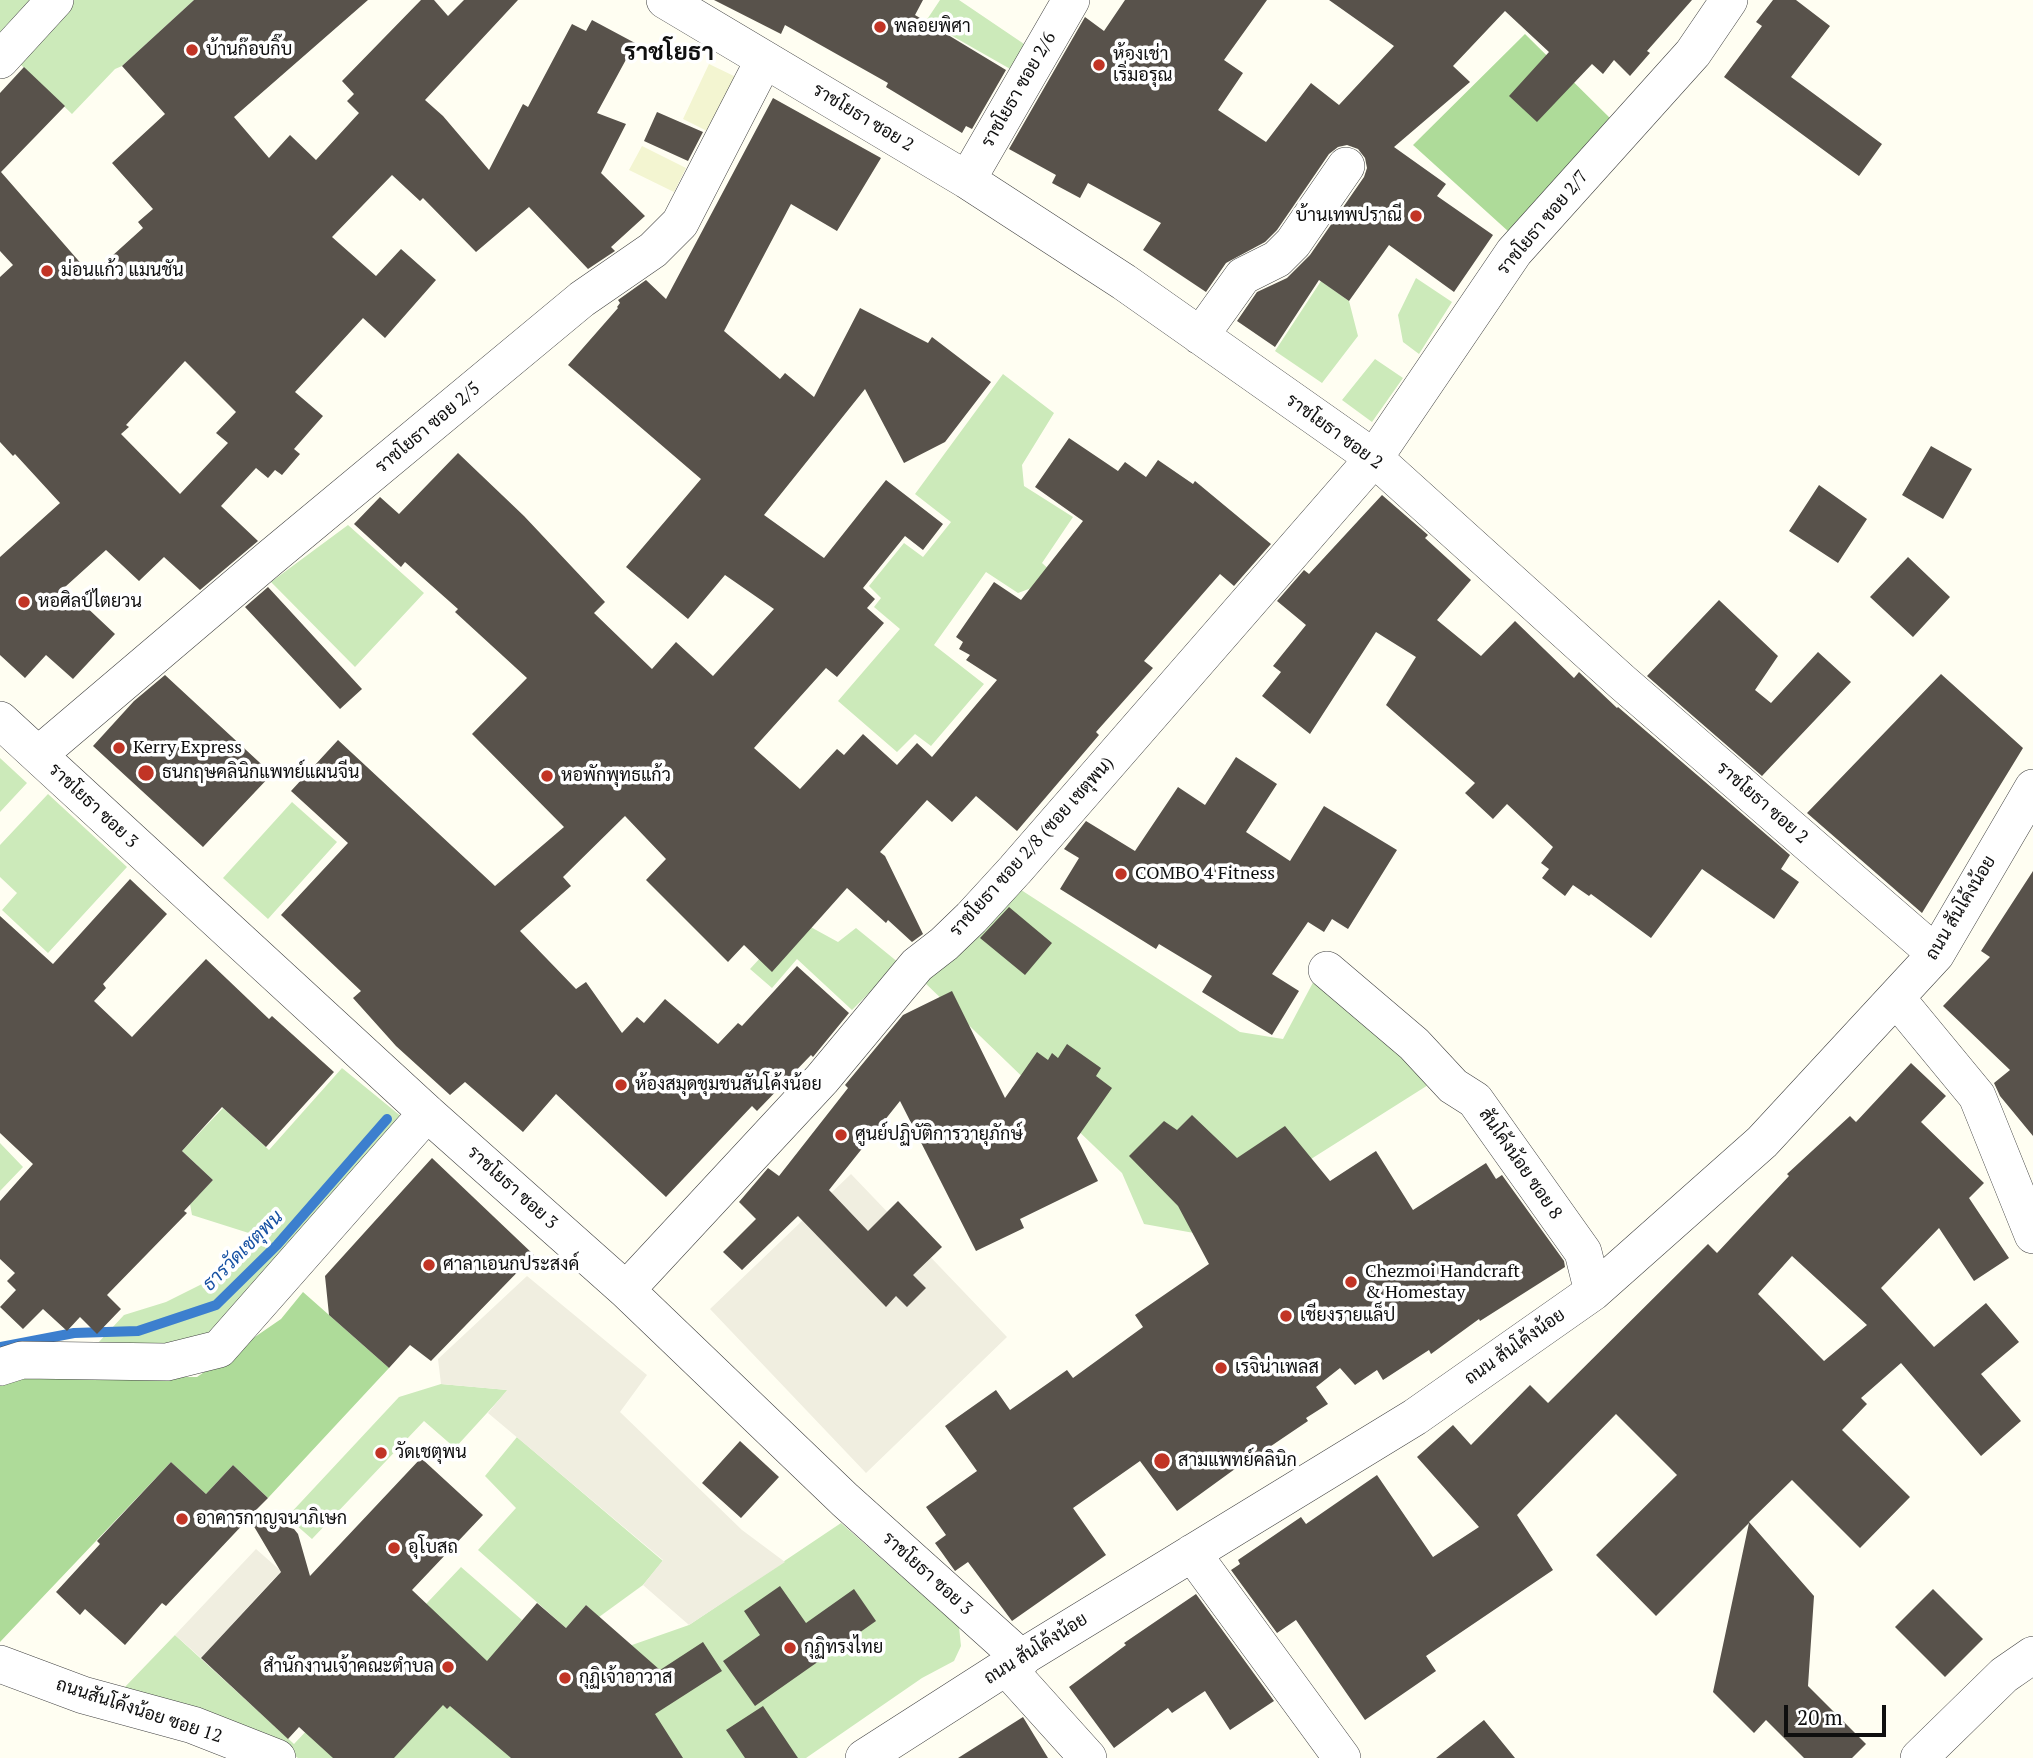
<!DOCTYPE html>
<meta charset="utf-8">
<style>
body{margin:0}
#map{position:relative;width:2033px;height:1758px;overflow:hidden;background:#fffef2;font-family:"PT Serif",serif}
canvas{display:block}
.scale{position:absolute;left:1784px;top:1705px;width:102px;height:32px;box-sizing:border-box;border:4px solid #0f0f0f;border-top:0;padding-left:9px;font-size:21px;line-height:24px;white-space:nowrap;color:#0f0f0f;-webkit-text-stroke:5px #fff;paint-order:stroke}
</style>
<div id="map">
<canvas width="2033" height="1758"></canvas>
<div class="scale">20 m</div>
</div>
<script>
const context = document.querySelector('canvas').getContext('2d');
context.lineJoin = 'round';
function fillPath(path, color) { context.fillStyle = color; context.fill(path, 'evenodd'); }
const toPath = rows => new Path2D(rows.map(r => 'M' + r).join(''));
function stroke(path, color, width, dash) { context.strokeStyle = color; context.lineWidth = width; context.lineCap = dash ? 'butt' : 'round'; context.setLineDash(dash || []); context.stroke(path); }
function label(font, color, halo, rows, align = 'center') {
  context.font = font + ' "PT Serif",Sarabun,serif'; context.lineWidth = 7; context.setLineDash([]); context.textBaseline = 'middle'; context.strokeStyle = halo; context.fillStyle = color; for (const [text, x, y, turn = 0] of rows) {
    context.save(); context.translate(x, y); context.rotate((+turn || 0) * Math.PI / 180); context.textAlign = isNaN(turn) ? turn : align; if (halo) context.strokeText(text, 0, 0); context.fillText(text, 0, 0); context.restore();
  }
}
fillPath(toPath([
 [709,64,736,77,709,132,683,119],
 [642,146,686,168,674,192,629,170]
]), '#f3f5d1');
fillPath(toPath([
 [0,0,35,0,0,33],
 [73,0,194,0,122,66,115,69,72,114,18,62],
 [940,0,959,0,1027,46,1012,70,926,21],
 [1416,278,1452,302,1419,354,1403,342,1398,315],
 [1321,281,1349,301,1358,336,1322,383,1275,351],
 [1375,359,1403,378,1372,422,1342,400],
 [1003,374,1054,413,1022,465,1024,486,1073,517,1042,563,1053,573,1042,584,1018,593,986,572,934,645,984,684,931,746,915,734,897,752,838,701,900,629,874,607,881,598,869,586,904,543,923,557,951,522,915,494],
 [348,525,424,593,355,667,271,582],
 [0,758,27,783,0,812],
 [48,794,127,867,48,953,2,910,17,893,0,877,0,845],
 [292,802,337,842,268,919,223,878],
 [1015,886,1240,1032,1283,1039,1317,975,1436,1080,1194,1233,1144,1224,1122,1173,922,980],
 [796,919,838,942,856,928,899,963,852,1010,797,959,772,988,750,969],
 [342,1068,408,1122,233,1323,185,1346,97,1344,124,1315,166,1302,226,1272,255,1235,192,1215,190,1204,213,1180,182,1151,223,1108,269,1150],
 [0,1143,23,1167,0,1191],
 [441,1384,508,1390,455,1448,424,1421,312,1539,287,1517,399,1397],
 [517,1437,663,1561,643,1585,599,1617,586,1605,566,1628,478,1550,516,1508,485,1476],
 [841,1523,959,1627,961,1646,954,1661,922,1678,806,1758,298,1758,287,1751,123,1689,175,1635,294,1744,461,1567,522,1620,512,1632,632,1645,689,1625]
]), '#cceaba');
fillPath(toPath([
 [1525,34,1615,123,1509,232,1413,145],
 [303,1292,389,1368,268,1498,233,1465,206,1494,171,1462,0,1642,0,1384,7,1378,197,1377,281,1319]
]), '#aedb99');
fillPath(toPath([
 [851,1174,1007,1337,866,1473,710,1309],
 [527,1276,647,1375,620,1412,742,1530,785,1562,689,1625,643,1585,663,1560,488,1413,507,1390,441,1384,438,1359],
 [256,1549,281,1571,201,1658,175,1635]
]), '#f0eee0');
stroke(toPath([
 [0,1347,74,1333,138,1331,216,1305,277,1245,387,1119]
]), '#3c7fce', 10);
fillPath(toPath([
 [194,0,368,0,234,117,269,158,290,135,316,160,359,113,347,101,354,94,342,81,421,0,434,0,448,16,464,0,518,0,425,100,443,116,489,170,523,104,528,107,572,24,586,31,592,20,635,43,597,113,626,124,601,173,645,216,611,247,615,251,588,269,529,207,476,252,423,198,420,201,392,175,332,237,376,276,401,249,436,280,385,338,363,318,295,392,323,416,294,449,300,454,282,475,275,470,268,478,256,468,221,506,258,541,200,590,164,557,139,581,106,550,65,587,115,634,73,679,46,655,25,678,0,655,0,557,60,503,15,454,13,456,0,442,0,277,13,265,0,251,0,93,24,67,65,106,1,172,91,275,143,228,138,222,153,209,112,163,165,114,122,66],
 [185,361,236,412,216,433,228,443,180,494,121,434,129,427,126,425],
 [714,0,923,0,915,15,1006,70,972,129,966,126,962,133,886,87,888,83,785,25,781,34],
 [1125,0,1267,0,1224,60,1243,73,1218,110,1266,142,1311,83,1339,105,1394,46,1329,0,1692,0,1647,51,1650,53,1630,76,1614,60,1603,74,1592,64,1537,122,1509,96,1549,52,1505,11,1453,66,1470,82,1394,147,1446,184,1437,196,1493,235,1454,292,1389,245,1349,301,1319,280,1275,347,1237,321,1257,292,1287,278,1310,255,1364,177,1367,168,1365,158,1358,149,1347,145,1338,147,1329,154,1277,230,1265,242,1226,263,1206,292,1143,250,1161,223,1088,183,1080,198,1052,183,1056,175,1009,149,1085,17,1104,31],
 [1773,0,1796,0,1830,26,1791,77,1882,144,1859,176,1724,77,1762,26,1756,22],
 [773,98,881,158,837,231,791,204,724,331,780,379,785,373,814,397,860,308,928,343,932,337,991,382,945,442,904,463,865,389,764,515,824,558,886,480,943,524,923,550,905,536,863,588,875,599,867,608,884,623,837,677,826,668,754,748,800,789,837,749,844,755,863,734,897,765,917,743,932,757,997,680,966,660,970,655,959,649,963,642,956,637,994,582,1021,600,1083,521,1035,487,1069,438,1118,471,1125,462,1146,477,1158,460,1193,484,1195,481,1271,544,1234,586,1220,574,1144,661,1153,668,1096,732,1099,735,1017,831,976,796,952,822,927,800,880,852,885,856,923,934,912,942,888,920,886,923,847,888,772,972,744,945,728,962,646,880,666,859,625,816,563,877,571,886,520,931,576,989,586,982,622,1033,637,1017,644,1023,665,999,718,1044,738,1023,742,1026,797,966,849,1013,813,1057,811,1055,757,1111,752,1106,666,1197,556,1094,523,1132,465,1082,450,1095,396,1046,353,998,361,991,281,915,348,843,291,791,338,740,495,886,564,827,472,734,527,678,455,612,458,609,405,562,401,567,354,524,380,497,399,514,458,453,524,516,605,602,594,613,652,669,676,642,713,676,774,609,725,575,688,619,626,567,701,479,568,365,618,308,617,307,620,303,618,300,646,280,666,299],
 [657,112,703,132,688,161,644,141],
 [1931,446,1972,469,1943,519,1902,495],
 [1819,485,1867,519,1838,563,1789,531],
 [1382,495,1428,535,1425,538,1471,580,1437,620,1481,656,1515,621,1574,678,1579,672,1617,708,1618,707,1790,855,1781,869,1799,882,1774,919,1702,869,1651,938,1591,894,1589,896,1573,885,1565,896,1542,878,1549,869,1541,863,1553,847,1507,804,1493,819,1465,793,1475,783,1386,705,1416,657,1376,632,1310,734,1262,696,1281,672,1273,666,1306,625,1277,601,1304,570,1309,574],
 [1908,557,1950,597,1913,637,1870,597],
 [268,587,362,689,340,709,245,607],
 [1719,600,1778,656,1755,690,1771,703,1818,652,1851,682,1762,776,1647,676],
 [1941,674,2023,748,1922,913,1807,813],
 [165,675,272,774,203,847,93,746,134,701],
 [1236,757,1277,784,1246,832,1290,861,1324,806,1397,850,1348,929,1332,919,1324,932,1308,922,1272,974,1299,991,1272,1035,1202,992,1212,976,1159,944,1156,949,1060,889,1079,858,1064,849,1086,821,1135,851,1178,787,1205,805],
 [2033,871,2033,1136,2000,1096,1994,1083,2010,1070,1943,1006,1990,957,1981,951],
 [130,879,167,914,103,984,106,988,94,1001,132,1037,206,959,269,1019,272,1016,334,1072,266,1147,222,1107,182,1151,213,1180,184,1211,187,1213,107,1295,121,1309,97,1334,80,1317,67,1331,43,1309,23,1329,0,1307,16,1290,7,1281,15,1273,0,1259,0,1201,33,1164,0,1133,0,916,53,964],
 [1009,907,1052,943,1025,975,980,938],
 [952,991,1005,1098,1037,1052,1048,1060,1052,1053,1058,1058,1067,1044,1101,1068,1096,1076,1112,1088,1077,1138,1098,1181,1020,1219,1024,1228,976,1251,900,1101,829,1190,868,1231,898,1201,942,1247,913,1275,926,1288,907,1307,896,1296,886,1307,798,1216,742,1270,723,1252,756,1219,739,1202,768,1168,779,1176,848,1088,845,1085,903,1015],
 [1911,1063,1946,1096,1921,1122,1984,1183,1969,1198,2009,1258,1974,1281,1939,1228,1881,1288,1934,1347,1986,1303,2019,1342,1981,1374,2021,1421,1981,1456,1901,1363,1861,1398,1867,1404,1842,1430,1910,1497,1860,1548,1792,1480,1749,1522,1814,1596,1808,1686,1866,1744,1852,1758,1804,1758,1766,1720,1754,1733,1713,1692,1749,1523,1656,1616,1596,1555,1677,1475,1616,1414,1517,1515,1553,1570,1426,1656,1436,1671,1365,1720,1296,1620,1277,1633,1231,1570,1240,1564,1238,1560,1301,1517,1306,1524,1377,1475,1433,1557,1479,1527,1417,1457,1453,1425,1471,1445,1530,1385,1548,1403,1708,1244,1717,1253,1789,1176,1787,1174,1850,1116,1856,1122],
 [1792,1256,1867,1325,1824,1361,1758,1294],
 [1192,1115,1237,1158,1285,1126,1330,1181,1376,1151,1413,1210,1486,1163,1496,1179,1502,1175,1564,1261,1565,1267,1480,1321,1479,1319,1431,1354,1429,1350,1383,1380,1377,1370,1355,1385,1340,1368,1316,1387,1328,1404,1306,1418,1308,1421,1240,1467,1239,1466,1177,1511,1140,1461,1073,1508,1106,1555,1012,1621,968,1562,955,1571,935,1543,946,1535,926,1507,977,1471,945,1426,996,1390,1010,1410,1067,1370,1073,1378,1143,1327,1135,1315,1209,1264,1178,1206,1129,1156,1164,1121,1177,1130],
 [432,1158,534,1255,431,1361,410,1345,389,1368,329,1315,325,1276],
 [740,1441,779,1477,741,1518,702,1483],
 [421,1458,483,1515,412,1590,487,1661,537,1603,566,1628,586,1605,660,1670,703,1642,722,1671,655,1714,683,1758,511,1758,450,1706,447,1709,443,1705,394,1758,333,1758,299,1727,288,1739,201,1658,281,1572,249,1518,166,1606,162,1603,125,1645,85,1609,80,1615,56,1592,100,1544,97,1541,171,1462,206,1494,233,1465,268,1498,250,1516,294,1529,298,1534,310,1576],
 [780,1586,806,1623,854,1589,876,1621,755,1706,723,1661,760,1635,744,1611],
 [1933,1589,1983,1639,1945,1677,1895,1627],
 [1196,1594,1274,1701,1230,1730,1205,1691,1172,1713,1168,1708,1114,1748,1069,1687,1126,1645,1124,1643],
 [763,1706,798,1758,745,1758,726,1730],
 [1023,1717,1048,1758,958,1758],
 [1484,1720,1515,1758,1436,1758]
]), '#58524b');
const minor = toPath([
 [665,0,967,180,1124,282,1374,458,1622,682,1936,954],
 [0,60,55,0],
 [967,180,1071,0],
 [1200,336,1243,276,1277,259,1293,243,1346,166],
 [0,720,427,1113,626,1290,845,1500,1022,1659],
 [38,755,270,558,582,299,653,250,680,223,764,60],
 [1327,970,1414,1044,1453,1086,1475,1100,1583,1252,1593,1292],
 [1897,999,1977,1096,2033,1235],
 [626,1290,822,1079,917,965,944,944,971,918,1015,870,1374,458,1514,252,1693,53,1729,0],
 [0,1367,22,1360,167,1362,219,1349,427,1113],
 [1192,1553,1342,1758],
 [0,1664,83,1695,193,1725,277,1758],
 [1006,1667,1088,1758],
 [864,1758,1006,1667,1415,1417,1593,1292,1762,1142,1936,954,2033,788],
 [1919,1758,2004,1675,2033,1655]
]);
stroke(minor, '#424242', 38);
stroke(minor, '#fff', 37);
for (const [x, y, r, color] of [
 [880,27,7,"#c13425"],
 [192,50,7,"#c13425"],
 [1099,65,7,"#c13425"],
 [1416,216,7,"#c13425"],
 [47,271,7,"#c13425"],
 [24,602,7,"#c13425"],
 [119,748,7,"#c13425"],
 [146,773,9,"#c13425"],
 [547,776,7,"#c13425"],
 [1121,874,7,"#c13425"],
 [621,1085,7,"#c13425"],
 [841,1135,7,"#c13425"],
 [429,1265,7,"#c13425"],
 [1351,1282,7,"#c13425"],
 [1286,1316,7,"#c13425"],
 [1221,1368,7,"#c13425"],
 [381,1453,7,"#c13425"],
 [1162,1461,9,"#c13425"],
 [182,1519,7,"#c13425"],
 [394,1548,7,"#c13425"],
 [790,1648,7,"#c13425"],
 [448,1667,7,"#c13425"],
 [565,1678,7,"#c13425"]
]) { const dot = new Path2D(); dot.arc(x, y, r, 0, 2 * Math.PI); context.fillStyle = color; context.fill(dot); stroke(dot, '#fff', 2.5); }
label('18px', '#0f0f0f', '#fff', [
 ["พลอยพิศา",894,27],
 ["บ้านก๊อบกิ๊บ",206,50],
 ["ห้องเช่า",1113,55],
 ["เริ่มอรุณ",1113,76],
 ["บ้านเทพปราณี",1402,216,"right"],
 ["ม่อนแก้ว แมนชัน",61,271],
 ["หอศิลป์ไตยวน",38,602],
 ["Kerry Express",133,748],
 ["ธนกฤษคลินิกแพทย์แผนจีน",162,773],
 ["หอพักพุทธแก้ว",561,776],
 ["COMBO 4 Fitness",1135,874],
 ["ห้องสมุดชุมชนสันโค้งน้อย",635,1085],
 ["ศูนย์ปฏิบัติการวายุภักษ์",855,1135],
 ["ศาลาเอนกประสงค์",443,1265],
 ["Chezmoi Handcraft",1365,1272],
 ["& Homestay",1365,1293],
 ["เชียงรายแล็ป",1300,1316],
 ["เรจิน่าเพลส",1235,1368],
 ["วัดเชตุพน",395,1453],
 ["สามแพทย์คลินิก",1178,1461],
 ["อาคารกาญจนาภิเษก",196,1519],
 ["อุโบสถ",408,1548],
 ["กุฏิทรงไทย",804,1648],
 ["สำนักงานเจ้าคณะตำบล",434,1667,"right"],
 ["กุฏิเจ้าอาวาส",579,1678]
], 'left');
label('18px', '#0f0f0f', '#fff', [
 ["ราชโยธา ซอย 2/6",1019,90,-60],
 ["ราชโยธา ซอย 2",863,118,31],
 ["ราชโยธา ซอย 2/7",1543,223,-50],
 ["ราชโยธา ซอย 2/5",428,428,-40],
 ["ราชโยธา ซอย 2",1334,432,36],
 ["ราชโยธา ซอย 2",1762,803,41],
 ["ราชโยธา ซอย 3",93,806,43],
 ["ราชโยธา ซอย 2/8 (ซอย เชตุพน)",1032,847,-48],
 ["ถนน สันโค้งน้อย",1961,908,-59],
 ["สันโค้งน้อย ซอย 8",1520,1164,55],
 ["ราชโยธา ซอย 3",512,1188,42],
 ["ถนน สันโค้งน้อย",1515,1347,-35],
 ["ราชโยธา ซอย 3",927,1574,42],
 ["ถนน สันโค้งน้อย",1036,1649,-32],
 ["ถนนสันโค้งน้อย ซอย 12",139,1711,18]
]);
label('italic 19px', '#1751a3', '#fff', [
 ["ธารวัดเชตุพน",243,1251,-45]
]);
label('bold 24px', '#0f0f0f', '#fff', [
 ["ราชโยธา",669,53]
]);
</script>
